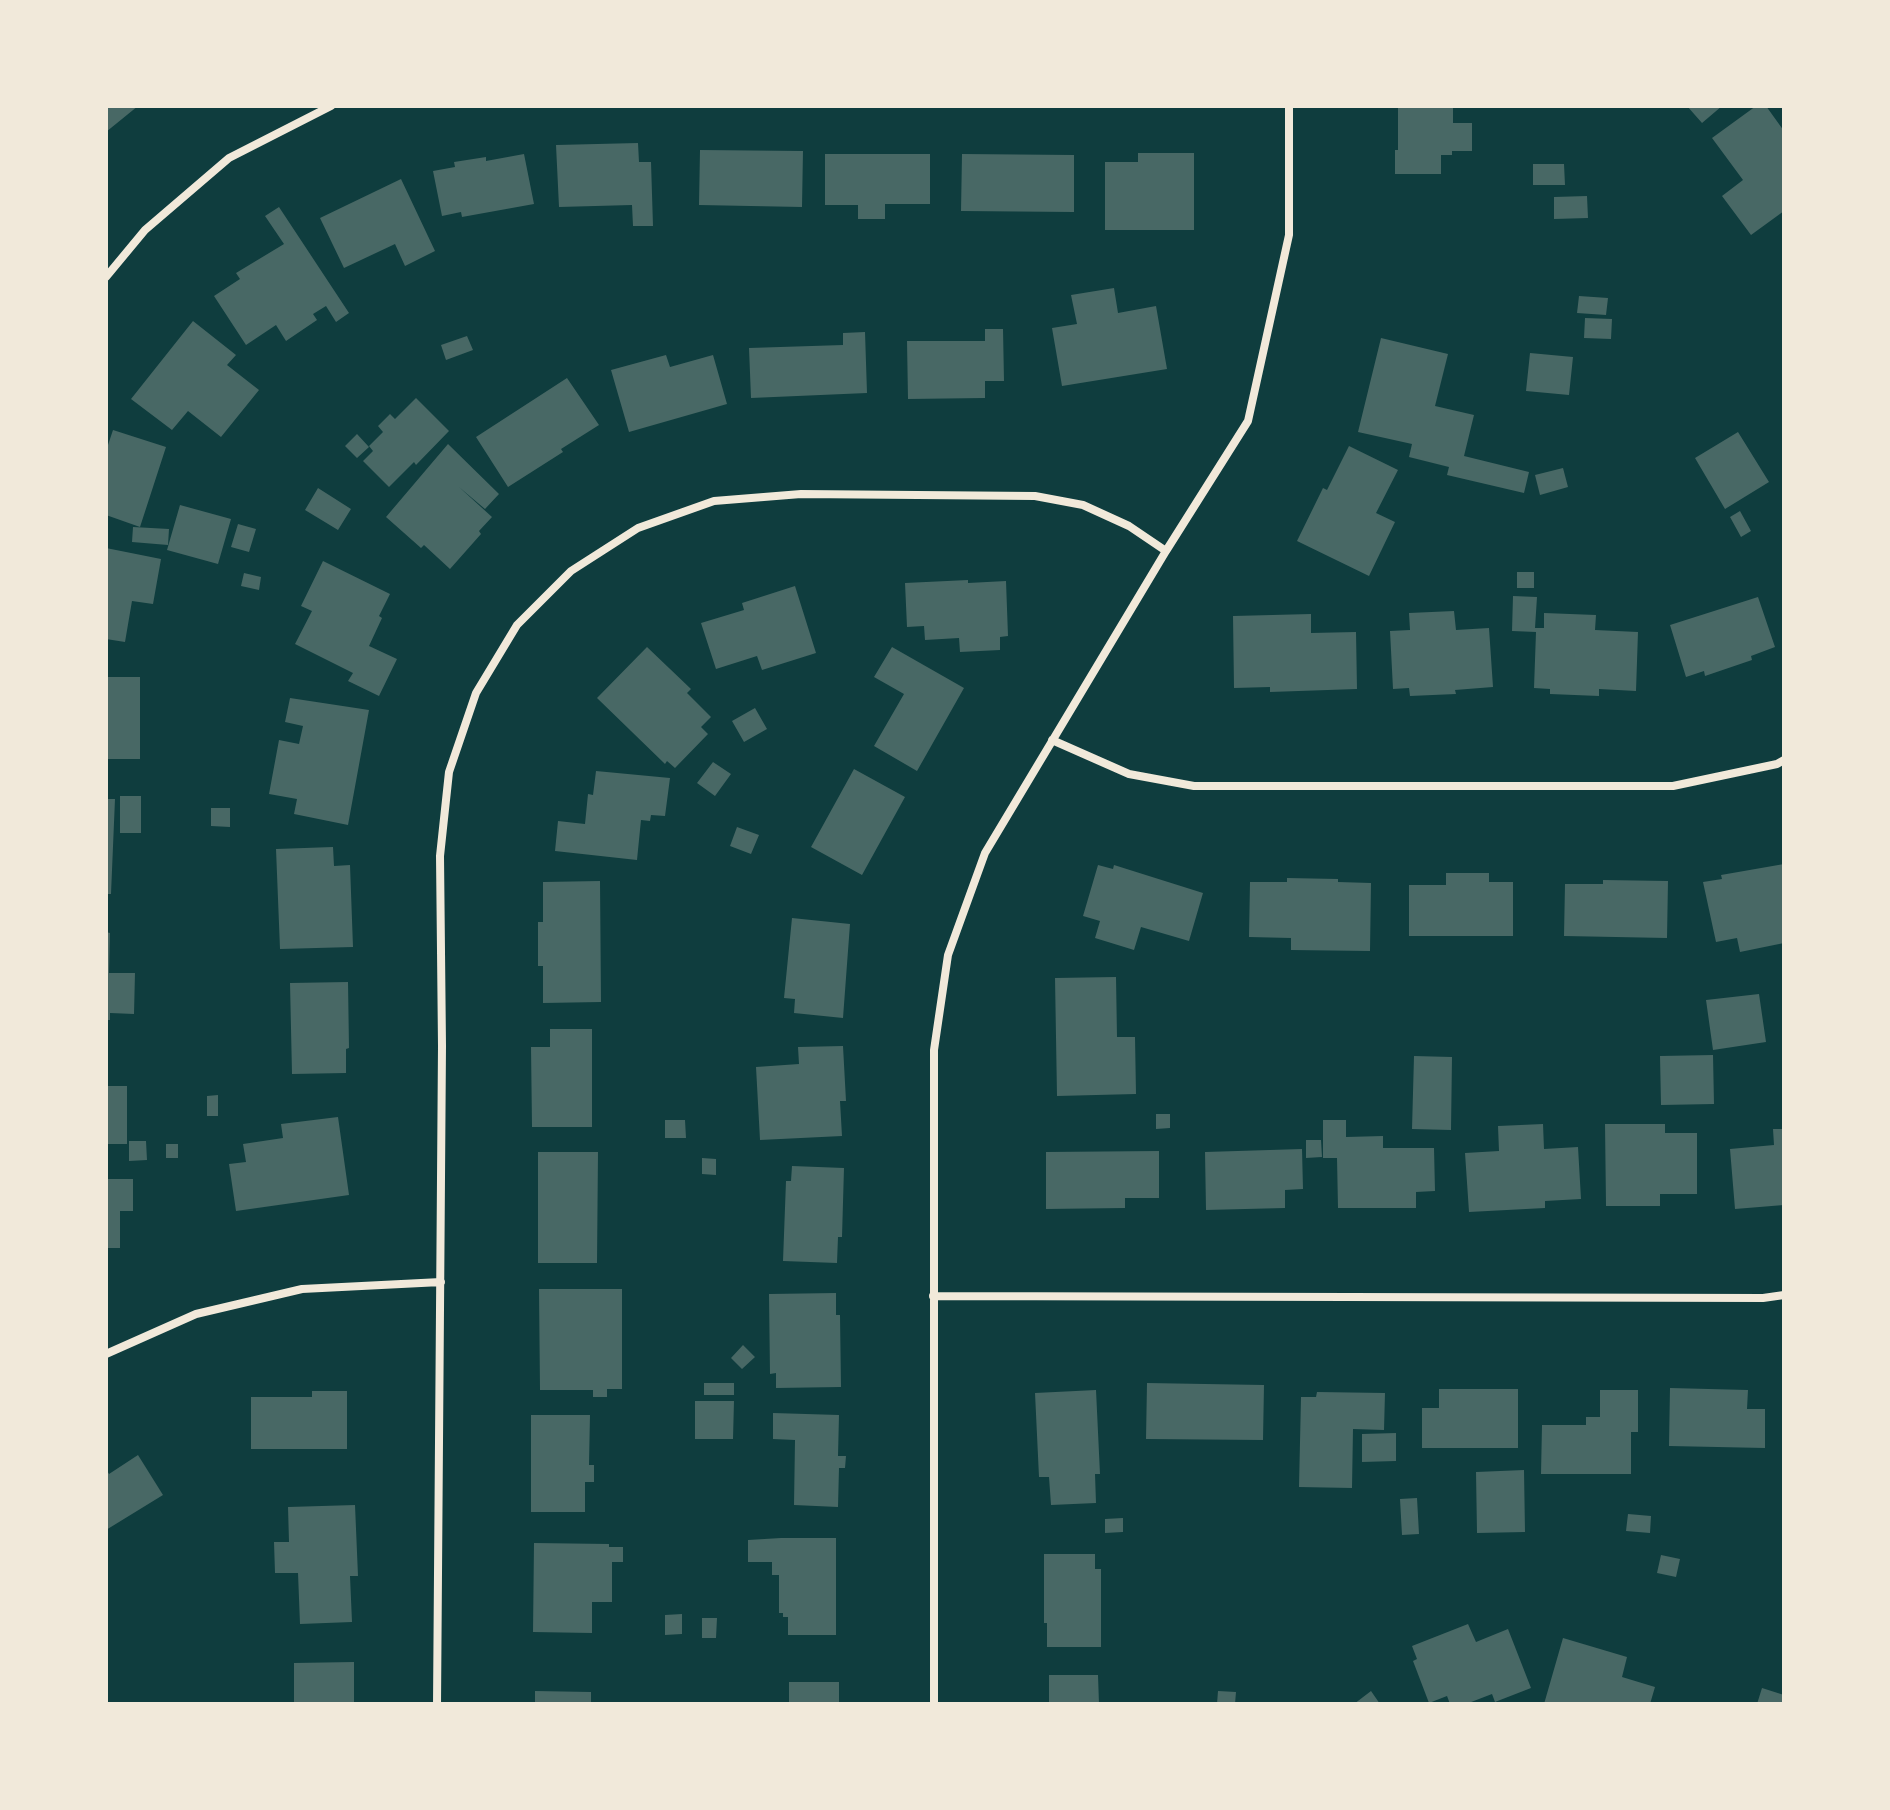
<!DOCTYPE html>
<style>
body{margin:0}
#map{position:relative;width:1890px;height:1810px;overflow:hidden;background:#0f3d3e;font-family:Mulish,sans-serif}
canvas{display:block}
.frame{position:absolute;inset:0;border:108px solid #f1e9da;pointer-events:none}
</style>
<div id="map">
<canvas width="1890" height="1810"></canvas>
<div class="frame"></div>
</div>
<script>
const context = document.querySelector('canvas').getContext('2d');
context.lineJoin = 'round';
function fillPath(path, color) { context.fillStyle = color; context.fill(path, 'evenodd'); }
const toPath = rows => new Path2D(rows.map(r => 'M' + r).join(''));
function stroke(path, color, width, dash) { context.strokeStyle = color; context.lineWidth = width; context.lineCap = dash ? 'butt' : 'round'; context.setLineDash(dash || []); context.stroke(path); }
fillPath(toPath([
 [106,106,138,106,106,132],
 [1398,106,1453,106,1453,123,1472,123,1472,151,1452,151,1452,155,1441,155,1441,174,1395,174,1395,150,1398,150],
 [1687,106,1722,106,1702,123],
 [1756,106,1766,106,1784,131,1784,211,1751,235,1722,196,1743,180,1712,138],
 [638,143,639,162,651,162,653,226,633,226,632,205,559,207,556,145],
 [700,150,803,151,802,207,699,205],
 [1138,153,1194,153,1194,230,1105,230,1105,162,1138,162],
 [524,154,534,204,462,217,461,212,442,216,433,171,455,167,454,162,486,157,486,161],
 [825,154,930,154,930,204,885,204,885,219,858,219,858,205,825,205],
 [962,154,1074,155,1074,212,961,211],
 [1533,164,1564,164,1565,185,1533,185],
 [401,179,435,251,405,266,395,244,344,268,320,218],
 [1587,196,1588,218,1554,219,1554,197],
 [279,207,349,313,336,322,326,306,313,314,317,320,286,341,276,325,246,345,214,296,240,279,236,273,284,244,265,216],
 [1114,288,1118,313,1156,306,1167,369,1062,386,1052,328,1077,324,1071,295],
 [1579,296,1608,298,1606,315,1577,313],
 [1585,318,1612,319,1611,339,1584,338],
 [193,321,236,355,227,365,259,390,221,437,188,411,172,430,131,399],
 [985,329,1003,329,1004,381,985,381,985,398,908,399,907,341,985,341],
 [865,332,867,393,751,398,749,348,843,345,843,333],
 [467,336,473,350,446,360,441,345],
 [1381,338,1448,354,1435,406,1474,415,1464,456,1529,472,1524,493,1447,475,1449,467,1409,457,1412,444,1358,432],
 [1530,353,1573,357,1569,395,1526,391],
 [666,355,670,367,713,355,727,404,629,432,611,370],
 [567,378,599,425,561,449,563,452,508,487,476,437],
 [416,398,449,431,416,465,414,462,389,487,363,461,373,451,369,446,383,432,378,426,390,414,395,419],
 [113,430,166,447,140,527,106,515,106,451],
 [1738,432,1769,482,1725,509,1695,458],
 [357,434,369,447,357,458,345,446],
 [448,444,499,494,485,509,459,487,492,517,479,531,481,534,450,569,424,545,421,548,386,517],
 [1349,446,1398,470,1376,513,1395,522,1369,576,1297,541,1323,488,1327,490],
 [1563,468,1568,487,1540,495,1535,475],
 [318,488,351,509,338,530,305,510],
 [180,505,231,519,218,564,167,550],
 [1740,511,1751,531,1741,537,1730,517],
 [238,524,256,529,249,552,231,547],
 [133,527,169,529,168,545,132,542],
 [106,548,161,559,153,604,132,601,125,642,106,639],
 [323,561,390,594,379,616,382,618,369,646,397,659,379,696,348,681,353,673,295,644,312,611,301,606],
 [1517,572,1534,572,1534,588,1517,588],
 [244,573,261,577,259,590,241,586],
 [968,580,968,583,1006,581,1008,636,1000,637,1000,650,960,652,959,638,925,640,924,626,907,627,905,583],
 [795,586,816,653,762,670,757,656,716,669,701,623,744,610,742,603],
 [1513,596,1537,597,1535,628,1544,628,1544,613,1596,615,1595,630,1638,632,1636,691,1599,689,1599,696,1550,694,1550,689,1534,688,1536,632,1512,631],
 [1758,597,1775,647,1751,656,1752,660,1705,676,1704,671,1686,677,1670,625],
 [1454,611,1456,630,1489,628,1493,687,1455,690,1456,694,1410,696,1409,688,1393,689,1390,631,1410,630,1409,613],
 [1311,614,1311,633,1356,632,1357,689,1270,692,1270,687,1234,688,1233,616],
 [647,647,691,689,687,693,711,717,701,727,708,734,675,768,667,761,665,764,597,698],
 [892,647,964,688,917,771,874,746,904,694,874,677],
 [106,677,140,677,140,759,106,759],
 [290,698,369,710,348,825,294,814,297,799,269,794,279,740,299,744,303,726,285,722],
 [755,708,767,729,744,742,732,721],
 [713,762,731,774,715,796,697,783],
 [854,769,905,797,862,875,811,847],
 [596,771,670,778,665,816,651,815,650,821,641,820,637,860,555,851,558,821,585,824,588,794,593,795],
 [120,796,141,796,141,833,120,833],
 [106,799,115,799,111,894,106,894],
 [211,808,230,808,230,827,211,826],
 [737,827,759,835,751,854,730,846],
 [333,847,334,866,350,865,353,947,280,949,276,849],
 [1784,864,1784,943,1740,952,1737,938,1716,942,1703,882,1722,879,1721,875],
 [1098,865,1113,869,1114,865,1203,893,1189,941,1141,927,1134,950,1095,938,1100,921,1083,916],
 [1446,873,1489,873,1489,882,1513,882,1513,936,1409,936,1409,885,1446,885],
 [1287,878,1338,879,1338,882,1371,883,1370,951,1291,950,1291,938,1249,937,1250,882,1287,882],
 [1603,880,1668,881,1667,938,1564,936,1565,884,1603,884],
 [600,881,601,1002,543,1003,543,966,538,966,538,922,543,922,543,882],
 [792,918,850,924,843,1018,794,1013,795,999,784,998],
 [106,932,110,933,109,973,135,973,134,1014,110,1013,110,1020,106,1020],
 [1116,977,1117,1037,1135,1037,1136,1094,1057,1096,1055,978],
 [348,982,349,1048,346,1049,346,1073,292,1074,290,983],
 [1759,994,1766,1042,1713,1050,1706,1000],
 [550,1029,592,1029,592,1127,532,1127,531,1047,550,1047],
 [843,1046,846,1101,840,1101,842,1136,760,1140,756,1067,799,1064,798,1047],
 [1713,1055,1714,1104,1661,1105,1660,1056],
 [1414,1056,1452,1057,1451,1130,1412,1129],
 [106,1086,127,1086,127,1144,106,1144],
 [218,1095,218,1116,207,1116,207,1096],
 [1156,1114,1170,1114,1170,1128,1156,1129],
 [338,1117,349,1195,236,1211,229,1164,246,1162,243,1144,283,1138,281,1124],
 [665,1120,685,1120,686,1138,665,1138],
 [1323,1120,1346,1120,1346,1137,1383,1136,1383,1148,1434,1148,1435,1191,1416,1192,1416,1208,1338,1208,1337,1158,1323,1158],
 [1543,1124,1544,1149,1578,1147,1581,1199,1545,1201,1545,1208,1469,1212,1465,1153,1499,1151,1498,1126],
 [1605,1124,1665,1124,1665,1133,1697,1133,1697,1194,1660,1194,1660,1206,1606,1206],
 [1773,1129,1784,1129,1784,1205,1735,1209,1730,1149,1774,1145],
 [1306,1140,1321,1140,1322,1157,1306,1158],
 [129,1141,146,1141,147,1160,129,1161],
 [166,1144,178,1144,178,1158,166,1158],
 [1302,1149,1303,1189,1285,1190,1285,1208,1206,1210,1205,1152],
 [1159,1151,1159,1198,1125,1198,1125,1208,1046,1209,1046,1152],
 [538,1152,598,1152,597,1263,538,1263],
 [702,1158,716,1159,716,1175,702,1174],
 [792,1166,844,1168,842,1237,838,1237,837,1263,783,1261,786,1181,791,1181],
 [106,1179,133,1179,133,1211,120,1211,120,1248,106,1248],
 [539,1289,622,1289,622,1389,607,1389,607,1397,593,1397,593,1390,540,1390],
 [836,1293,836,1315,840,1315,841,1387,776,1388,776,1373,770,1374,769,1294],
 [743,1345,755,1357,742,1369,731,1358],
 [704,1383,734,1383,734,1395,704,1395],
 [1147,1383,1264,1385,1263,1440,1146,1439],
 [1670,1388,1748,1390,1747,1409,1765,1409,1765,1448,1669,1446],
 [1439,1389,1518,1389,1518,1448,1422,1448,1422,1408,1439,1408],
 [1096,1390,1100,1474,1095,1474,1096,1503,1051,1505,1049,1477,1039,1477,1035,1393],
 [1600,1390,1638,1390,1638,1432,1631,1432,1631,1474,1541,1474,1542,1425,1586,1425,1586,1417,1600,1417],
 [312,1391,347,1391,347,1449,251,1449,251,1397,312,1397],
 [1317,1392,1385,1393,1384,1430,1353,1429,1352,1488,1299,1487,1301,1397,1316,1397],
 [695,1401,734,1401,733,1439,695,1439],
 [773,1413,839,1415,838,1456,846,1456,845,1468,839,1468,838,1507,794,1505,795,1440,773,1439],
 [531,1415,590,1415,589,1465,594,1465,594,1482,585,1482,585,1512,531,1512],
 [1396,1433,1396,1461,1362,1462,1362,1434],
 [138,1455,163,1495,106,1530,106,1469,109,1474],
 [1524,1470,1525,1532,1477,1533,1476,1472],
 [1417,1498,1419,1534,1402,1535,1400,1499],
 [355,1505,358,1576,350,1576,352,1622,300,1624,298,1573,275,1573,274,1542,289,1542,288,1507],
 [1628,1514,1651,1516,1650,1533,1626,1531],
 [1123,1518,1123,1532,1105,1533,1105,1519],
 [781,1538,836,1538,836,1635,788,1635,788,1617,783,1617,783,1613,779,1613,779,1575,772,1575,772,1562,748,1562,748,1540],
 [534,1543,609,1544,609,1547,623,1547,623,1562,612,1562,612,1602,592,1602,592,1633,533,1632],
 [1044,1554,1095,1554,1095,1569,1101,1569,1101,1647,1047,1647,1047,1623,1044,1623],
 [1661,1555,1680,1559,1676,1577,1657,1573],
 [682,1614,682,1634,665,1635,665,1615],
 [702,1618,717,1618,716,1638,702,1638],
 [1468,1624,1476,1642,1508,1629,1531,1688,1495,1702,1492,1694,1466,1704,1450,1704,1447,1696,1429,1703,1413,1661,1417,1659,1412,1646],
 [1563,1638,1627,1657,1622,1677,1655,1687,1650,1704,1544,1704],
 [354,1662,354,1704,294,1704,294,1663],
 [1049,1675,1098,1675,1099,1704,1049,1704],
 [789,1682,839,1682,839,1704,789,1704],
 [1762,1688,1784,1695,1782,1704,1757,1704],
 [535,1691,591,1692,591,1704,535,1704],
 [1218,1691,1236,1692,1235,1704,1217,1704],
 [1371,1691,1380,1704,1354,1704]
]), '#486865');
stroke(toPath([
 [106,277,145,230,229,158,331,106],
 [1052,740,1129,774,1194,786,1673,786,1777,764,1784,760],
 [933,1296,1763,1298,1784,1295],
 [106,1354,196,1314,302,1289,441,1282],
 [437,1704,442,1046,440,856,449,772,476,693,517,625,571,571,638,528,714,501,801,494,1035,496,1083,505,1129,526,1166,551],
 [934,1704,934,1050,948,955,985,853,1166,551,1248,421,1289,235,1289,106]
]), '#f1e9da', 8);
</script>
